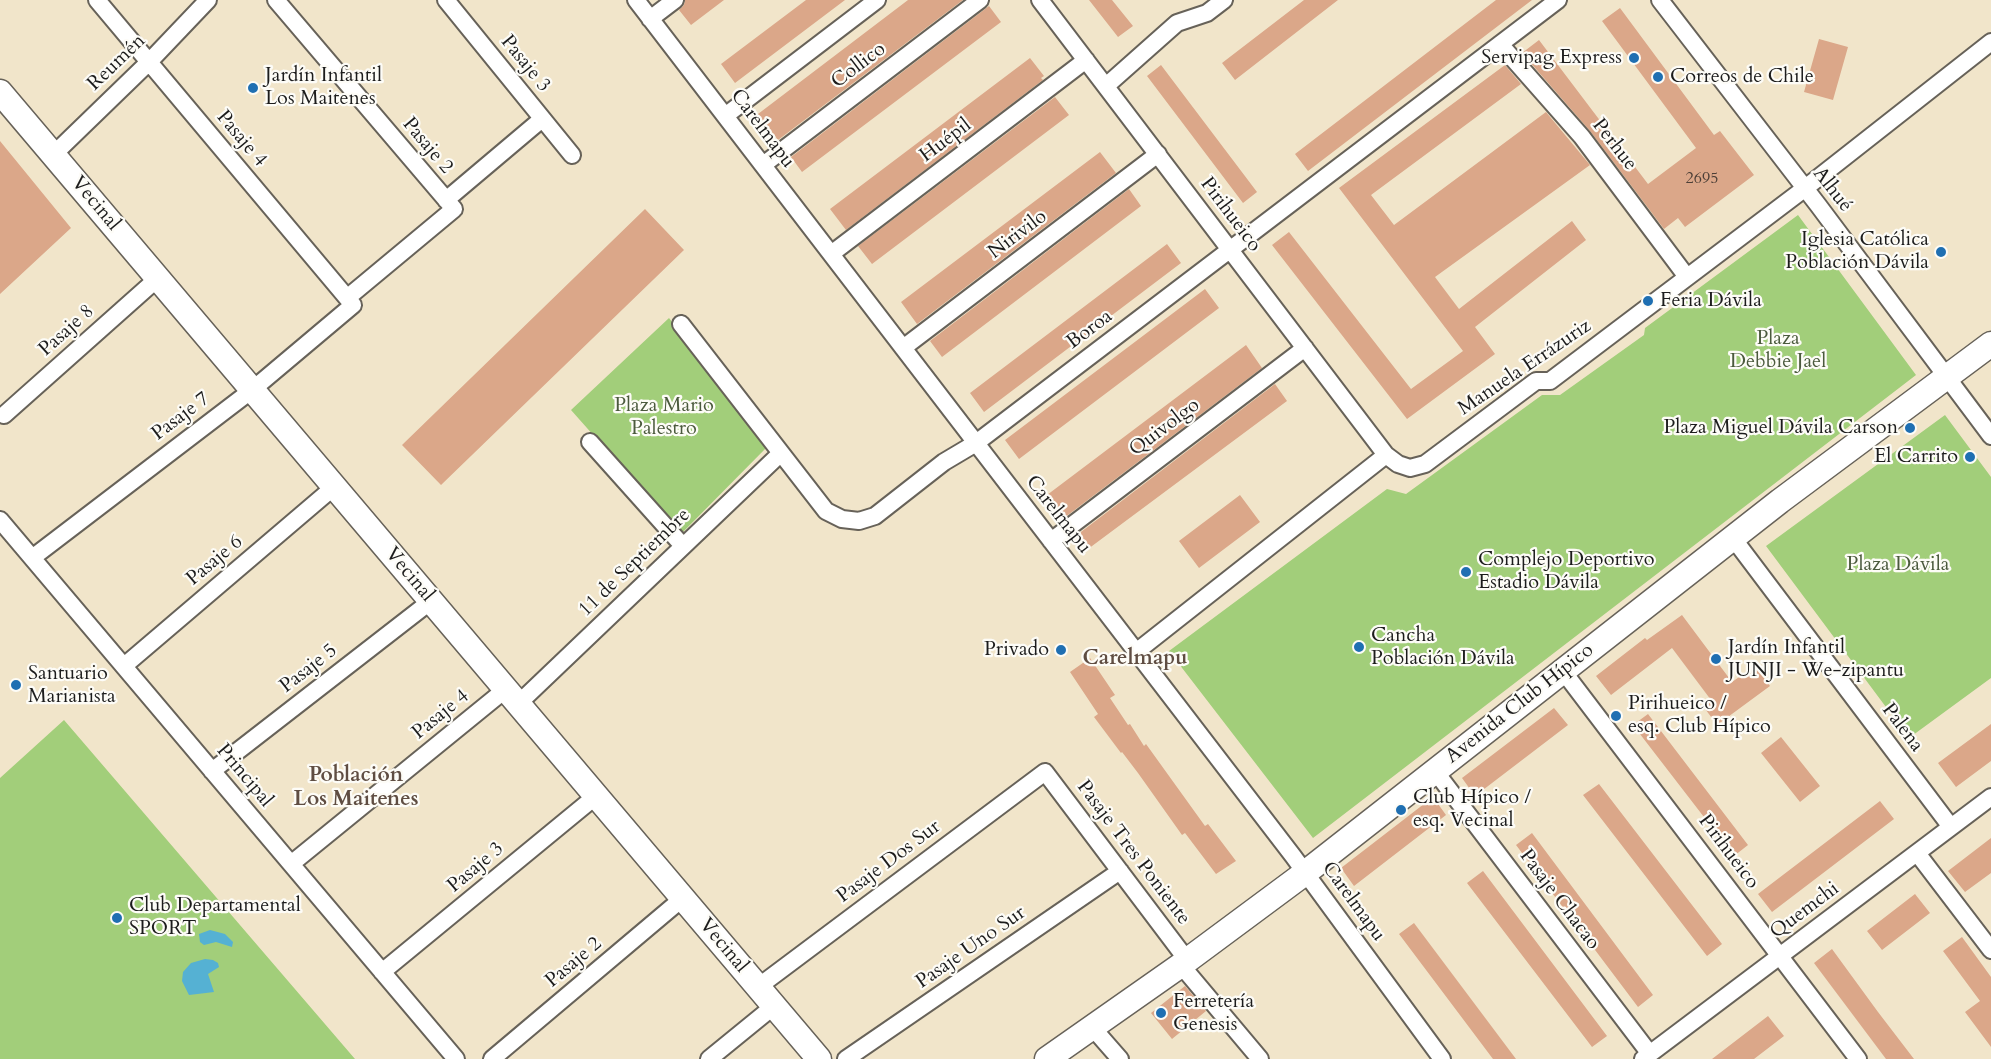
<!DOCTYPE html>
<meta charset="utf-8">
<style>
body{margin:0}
canvas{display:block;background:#f1e5ca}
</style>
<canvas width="1991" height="1059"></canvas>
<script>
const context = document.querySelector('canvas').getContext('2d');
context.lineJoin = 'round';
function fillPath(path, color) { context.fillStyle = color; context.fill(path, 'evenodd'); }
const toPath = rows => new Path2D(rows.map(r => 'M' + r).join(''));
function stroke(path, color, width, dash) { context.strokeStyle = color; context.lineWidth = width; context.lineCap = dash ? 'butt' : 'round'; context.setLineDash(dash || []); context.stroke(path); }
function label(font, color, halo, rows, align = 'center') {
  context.font = font + ' Cardo,serif'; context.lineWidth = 4.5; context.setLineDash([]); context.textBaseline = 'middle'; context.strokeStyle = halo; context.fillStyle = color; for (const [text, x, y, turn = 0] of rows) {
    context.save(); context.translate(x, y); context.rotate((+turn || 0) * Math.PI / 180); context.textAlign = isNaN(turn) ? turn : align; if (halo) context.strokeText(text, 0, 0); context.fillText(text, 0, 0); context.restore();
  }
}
fillPath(toPath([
 [1798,215,1916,375,1313,838,1169,651,1387,489,1406,494,1542,395,1560,395,1644,335,1645,328],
 [669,318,768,446,681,534,571,410],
 [1945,415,1991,477,1991,678,1909,738,1766,546],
 [64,720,355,1059,0,1059,0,778]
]), '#a2ce7a');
fillPath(toPath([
 [210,930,225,934,233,942,232,947,216,942,204,945,200,942,199,934],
 [205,959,213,960,218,963,219,967,208,974,214,992,189,995,182,981,183,972,191,963]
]), '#55b1d3');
fillPath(toPath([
 [685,0,724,0,691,25,679,10,684,5],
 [806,0,845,0,735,83,721,64],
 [908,0,963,0,778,140,758,114],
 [1089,0,1112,0,1133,26,1118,37],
 [1304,0,1338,0,1235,80,1222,63],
 [1496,0,1532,0,1308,171,1295,154],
 [989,6,1001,22,802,172,791,157],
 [1620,8,1714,135,1720,131,1754,175,1685,227,1678,218,1664,229,1590,131,1522,53,1539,40,1648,184,1696,148,1602,21],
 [1819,39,1848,47,1833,100,1804,92],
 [1030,58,1044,76,1041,78,1043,80,846,230,830,209],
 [1161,65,1257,192,1243,203,1147,76],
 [1505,65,1521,84,1371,195,1394,225,1546,112,1590,165,1435,277,1459,309,1572,221,1586,240,1475,327,1495,354,1407,419,1272,245,1289,232,1411,389,1463,351,1339,188],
 [1055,97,1069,115,872,264,858,246],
 [0,141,71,228,0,294],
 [1100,152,1116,173,917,324,901,302],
 [1129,189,1141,206,942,357,930,341],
 [645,209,684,250,441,485,402,445],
 [1167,244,1181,263,984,412,970,393],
 [1205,289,1219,308,1019,459,1005,440],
 [1246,345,1262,368,1064,518,1047,495],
 [1275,384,1287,401,1088,549,1077,535],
 [1240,495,1260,522,1199,568,1179,541],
 [1682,615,1732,682,1755,666,1770,686,1717,725,1703,706,1711,700,1672,648,1611,695,1596,676,1645,638,1647,640],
 [1090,658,1115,695,1110,698,1128,725,1130,724,1144,746,1146,744,1205,826,1208,824,1236,861,1216,874,1185,833,1182,835,1138,773,1122,752,1121,753,1094,717,1098,714,1070,672],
 [1554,708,1568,725,1475,796,1462,778],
 [1648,714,1748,845,1734,856,1633,725],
 [1991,724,1991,761,1956,787,1938,763],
 [1781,737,1820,786,1800,802,1761,753],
 [1599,784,1722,944,1707,956,1583,795],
 [1433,797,1446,815,1354,886,1341,868],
 [1880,801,1894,819,1772,912,1758,894],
 [1532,833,1653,995,1638,1007,1516,845],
 [1991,838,1991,873,1965,892,1948,871],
 [1483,871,1607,1036,1592,1047,1467,883],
 [1915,894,1930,913,1882,950,1867,931],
 [1414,923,1516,1059,1493,1059,1399,934],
 [1962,937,1991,977,1991,1047,1965,1012,1980,1001,1943,951],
 [1832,949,1878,1012,1914,1059,1886,1059,1814,963],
 [1185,986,1206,1011,1172,1039,1151,1013],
 [1768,1016,1784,1036,1754,1059,1712,1059]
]), '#dba789');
const street = toPath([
 [276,0,454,209,347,298],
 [446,0,572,155],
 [636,0,1293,856,1442,1059],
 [1040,0,1386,455,1398,464,1410,468,1425,464,1536,381,1550,381,1804,189,1991,42],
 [1660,0,1818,205,1991,436],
 [650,19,675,0],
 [1500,44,1582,137,1687,277],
 [1106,86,1177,23,1207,13,1224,0],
 [725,116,877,0],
 [53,155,149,62,208,0],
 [763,165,980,0],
 [446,200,542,119],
 [831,254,1086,60],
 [681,324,826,511,842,519,859,521,875,516,944,462,976,443,1558,0],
 [903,348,1158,154],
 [4,415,158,278],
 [590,442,683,546],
 [0,520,456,1059],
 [1733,538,1951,827],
 [1051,541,1305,348],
 [32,558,252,390,353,305,97,0],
 [1136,652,1386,455],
 [124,666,334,487],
 [1563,671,1858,1059],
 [518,704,781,453],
 [212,771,431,601],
 [1435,771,1650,1054],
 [1917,853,1991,950],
 [291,864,506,689],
 [1181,965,1260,1059],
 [382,972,596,796],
 [758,987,1045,772,1187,960],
 [1092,1027,1120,1059],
 [492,1059,683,898],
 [709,1059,774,1006],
 [846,1059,1120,871],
 [1643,1059,1991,797]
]);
const secondary = toPath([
 [0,92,819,1059],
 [1047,1059,1181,965,1305,873,1780,501,1991,344]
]);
stroke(street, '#676259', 20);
stroke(secondary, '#676259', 27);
stroke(street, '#fff', 16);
stroke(secondary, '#fff', 24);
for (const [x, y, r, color] of [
 [1634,58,6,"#1f6fb2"],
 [1658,77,6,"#1f6fb2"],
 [253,88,6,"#1f6fb2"],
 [1941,252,6,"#1f6fb2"],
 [1648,301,6,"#1f6fb2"],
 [1910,428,6,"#1f6fb2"],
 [1970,457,6,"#1f6fb2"],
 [1466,572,6,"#1f6fb2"],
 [1359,647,6,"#1f6fb2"],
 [1061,650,6,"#1f6fb2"],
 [1716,659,6,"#1f6fb2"],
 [16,685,6,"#1f6fb2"],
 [1616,716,6,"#1f6fb2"],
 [1401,810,6,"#1f6fb2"],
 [117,918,6,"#1f6fb2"],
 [1161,1013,6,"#1f6fb2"]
]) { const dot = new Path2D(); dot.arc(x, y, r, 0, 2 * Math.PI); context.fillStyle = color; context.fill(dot); stroke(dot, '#fdfcf7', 2); }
label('16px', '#4c3f37', null, [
 ["2695",1702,179]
]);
label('20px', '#1c1c1c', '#fdfcf7', [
 ["Servipag Express",1622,58,"right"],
 ["Jardín Infantil",265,76],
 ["Los Maitenes",265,99],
 ["Correos de Chile",1670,77],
 ["Iglesia Católica",1929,240,"right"],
 ["Población Dávila",1929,263,"right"],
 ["Feria Dávila",1660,301],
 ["Plaza Miguel Dávila Carson",1898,428,"right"],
 ["El Carrito",1958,457,"right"],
 ["Complejo Deportivo",1478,560],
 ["Estadio Dávila",1478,583],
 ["Cancha",1371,636],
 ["Población Dávila",1371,659],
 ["Jardín Infantil",1728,648],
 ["JUNJI - We-zipantu",1728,671],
 ["Privado",1049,650,"right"],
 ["Santuario",28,674],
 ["Marianista",28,697],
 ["Pirihueico /",1628,704],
 ["esq. Club Hípico",1628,727],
 ["Club Hípico /",1413,798],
 ["esq. Vecinal",1413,821],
 ["Club Departamental",129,906],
 ["SPORT",129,929],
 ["Ferretería",1173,1002],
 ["Genesis",1173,1025]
], 'left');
label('20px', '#1c1c1c', '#fdfcf7', [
 ["Reumén",117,63,-44],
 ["Pasaje 3",525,64,51],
 ["Collico",859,66,-37],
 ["Carelmapu",762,129,53],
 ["Pasaje 4",241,139,50],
 ["Huépil",946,141,-37],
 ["Perhue",1614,145,52],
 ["Pasaje 2",427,146,50],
 ["Alhué",1832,190,52],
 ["Vecinal",95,204,50],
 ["Pirihueico",1230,215,53],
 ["Nirivilo",1018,235,-37],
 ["Boroa",1090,330,-37],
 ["Pasaje 8",67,331,-42],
 ["Manuela Errázuriz",1525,368,-34],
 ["Pasaje 7",181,417,-37],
 ["Quivolgo",1165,428,-37],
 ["Carelmapu",1058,515,52],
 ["Pasaje 6",215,561,-40],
 ["11 de Septiembre",635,563,-44],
 ["Vecinal",409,575,50],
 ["Pasaje 5",309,669,-38],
 ["Avenida Club Hípico",1520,704,-38],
 ["Pasaje 4",441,715,-39],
 ["Palena",1902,728,53],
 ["Principal",244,776,50],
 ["Pirihueico",1728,852,53],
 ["Pasaje Tres Poniente",1133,853,53],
 ["Pasaje Dos Sur",889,862,-37],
 ["Pasaje 3",476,868,-40],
 ["Pasaje Chacao",1559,900,53],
 ["Carelmapu",1353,902,54],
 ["Quemchi",1805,911,-37],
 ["Vecinal",723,946,50],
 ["Pasaje Uno Sur",971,948,-35],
 ["Pasaje 2",574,963,-40]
]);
label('20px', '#4b5a3d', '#fdfcf7', [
 ["Plaza",1778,339],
 ["Debbie Jael",1778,362],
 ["Plaza Mario",664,406],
 ["Palestro",664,429],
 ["Plaza Dávila",1898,565]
]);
label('bold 21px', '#5f4d42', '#fdfcf7', [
 ["Carelmapu",1135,659],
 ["Población",356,776],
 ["Los Maitenes",356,800]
]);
</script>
